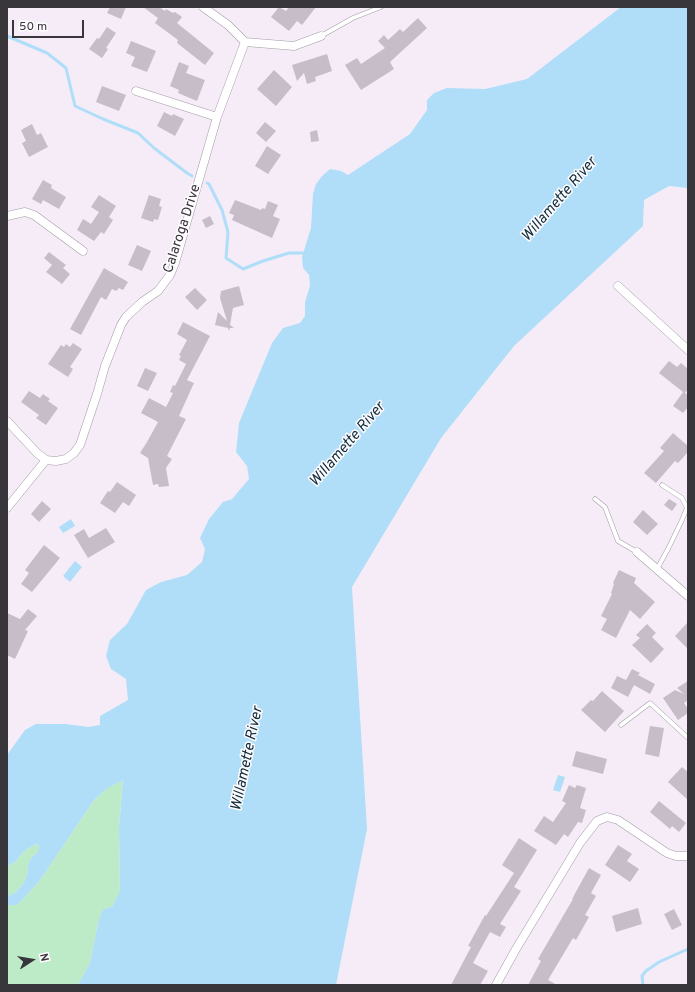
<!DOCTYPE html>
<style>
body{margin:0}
#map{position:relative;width:695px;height:992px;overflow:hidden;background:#f5ecf8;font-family:Overpass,sans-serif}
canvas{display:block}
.frame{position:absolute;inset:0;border:8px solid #39363b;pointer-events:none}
.north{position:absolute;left:12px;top:940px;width:40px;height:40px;-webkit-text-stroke:3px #fefcff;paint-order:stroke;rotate:78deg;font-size:11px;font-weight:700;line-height:16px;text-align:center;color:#39363b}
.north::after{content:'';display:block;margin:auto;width:14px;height:18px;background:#39363b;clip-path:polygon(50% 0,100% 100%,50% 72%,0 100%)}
.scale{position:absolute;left:12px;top:20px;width:72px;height:18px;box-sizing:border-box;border:2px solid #39363b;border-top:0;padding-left:5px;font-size:12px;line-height:14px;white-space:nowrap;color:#39363b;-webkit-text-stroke:3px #fefcff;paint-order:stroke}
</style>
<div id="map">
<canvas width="695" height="992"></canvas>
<div class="frame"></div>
<div class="north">N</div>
<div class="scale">50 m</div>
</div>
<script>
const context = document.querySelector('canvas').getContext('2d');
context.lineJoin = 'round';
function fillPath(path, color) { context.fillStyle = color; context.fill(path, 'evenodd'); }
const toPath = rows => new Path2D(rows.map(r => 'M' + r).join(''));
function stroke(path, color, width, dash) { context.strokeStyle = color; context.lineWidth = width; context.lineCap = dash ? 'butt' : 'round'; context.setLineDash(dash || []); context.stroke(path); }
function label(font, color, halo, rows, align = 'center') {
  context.font = font + ' Overpass,sans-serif'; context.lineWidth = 3; context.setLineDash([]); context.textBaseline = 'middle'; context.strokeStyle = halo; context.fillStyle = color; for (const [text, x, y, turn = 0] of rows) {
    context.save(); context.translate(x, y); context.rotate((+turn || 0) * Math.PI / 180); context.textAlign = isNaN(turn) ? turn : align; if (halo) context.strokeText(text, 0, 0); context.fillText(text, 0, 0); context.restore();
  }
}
fillPath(toPath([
 [123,779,119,827,120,891,112,907,105,909,98,923,90,963,78,985,7,985,7,905,17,905,25,897,40,880,94,800,106,789],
 [36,844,39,845,38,852,31,858,28,865,27,876,23,884,16,892,8,896,7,895,7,867,16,861,24,851]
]), '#beebc7');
fillPath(toPath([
 [621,7,688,7,688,188,669,186,644,200,643,226,514,346,441,438,352,587,367,829,336,985,78,985,90,963,98,923,102,912,104,909,112,907,120,891,119,827,123,780,106,789,94,800,40,880,25,897,17,905,7,905,7,895,8,896,16,892,23,884,27,876,28,865,31,858,38,852,39,845,36,844,24,851,16,861,7,867,7,755,25,730,36,724,65,724,89,727,100,725,100,716,128,700,126,679,111,669,106,656,110,640,127,624,146,590,161,582,187,575,202,562,205,549,200,538,209,519,223,502,232,499,249,479,247,466,236,452,239,423,272,343,283,328,300,323,305,316,305,302,310,286,309,275,303,268,302,257,311,228,313,194,316,184,322,176,330,169,341,171,348,175,410,134,427,110,427,100,434,93,447,88,485,89,527,79],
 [71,519,75,526,63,533,59,527],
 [75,561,82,567,70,582,63,576],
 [558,775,565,777,560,792,553,790]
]), '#b0def8');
stroke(toPath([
 [7,36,47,53,66,68,75,106,103,119,138,133,154,148,187,173,192,176],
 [207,183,209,184,222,210,228,232,226,258,243,269,263,261,289,253,303,253],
 [643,985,642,976,646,971,659,962,688,949]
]), '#b0def8', 3);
fillPath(toPath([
 [110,7,126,7,121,19,107,13],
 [143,7,159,7,165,11,166,9,173,13,175,12,182,17,177,23,214,53,205,65,177,43,178,40,155,23,158,18],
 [279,7,286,11,289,7,316,7,302,25,297,21,289,31,271,17],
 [418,18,427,28,390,62,394,69,361,90,345,65,357,58,361,64,385,48,378,41,384,35,388,40,400,29,403,32],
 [107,27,116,33,106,48,108,49,102,58,89,49,97,38,99,39],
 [131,41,156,51,147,72,131,66,135,57,126,53],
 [327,54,332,71,315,77,316,81,307,84,304,73,297,81,292,65],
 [179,62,189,66,186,73,205,80,197,101,178,93,179,90,170,86],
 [274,70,292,87,276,106,257,89],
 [102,86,126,95,119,111,96,102],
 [164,112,172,116,173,114,184,119,175,136,157,126],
 [265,122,276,131,266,142,256,133],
 [32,124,37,135,41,133,48,147,29,157,22,143,26,141,21,130],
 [317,130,319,141,311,142,310,132],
 [267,146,281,155,268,174,255,166],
 [43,180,52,185,51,188,66,197,59,209,43,200,41,204,32,199],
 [99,195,116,206,109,217,113,220,104,234,101,232,94,241,77,230,83,219,91,224,99,212,91,207],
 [149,195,161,199,159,206,162,207,158,220,154,219,153,222,141,218],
 [235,200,261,210,262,208,265,209,268,201,278,205,273,216,280,219,272,238,232,220,234,215,229,213],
 [210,216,214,224,206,228,202,220],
 [137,245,151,251,142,271,128,265],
 [49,252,66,265,63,268,70,274,62,284,46,272,52,265,44,258],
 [104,268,128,282,123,290,119,288,116,291,112,289,106,300,101,297,81,335,70,329],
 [239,286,244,305,233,308,230,325,234,328,230,328,229,331,228,328,215,325,218,312,227,321,220,298,221,291],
 [195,288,207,300,197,310,185,297],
 [183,322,210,336,187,380,194,383,179,416,186,419,167,456,172,459,166,468,169,486,159,487,158,484,153,485,148,458,140,453,147,442,158,422,141,413,149,398,166,407,173,393,170,392,173,385,175,386,186,364,179,360,181,356,179,355,187,340,177,334],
 [73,343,82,349,70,367,73,369,68,377,48,364,61,345,64,347,66,344,70,347],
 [669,361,677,367,681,363,688,369,688,389,685,393,688,395,688,407,683,413,673,406,683,392,659,373],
 [145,368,157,373,148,391,137,386],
 [29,391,40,398,43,394,50,399,48,401,58,408,46,425,36,418,39,415,21,402],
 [673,433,688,446,688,452,678,463,675,461,656,483,644,473,664,451,660,448],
 [117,482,136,495,129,506,123,502,115,513,100,503,108,491,110,492],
 [669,499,677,504,672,511,664,505],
 [42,501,51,509,39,522,31,514],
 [643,510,658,524,647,535,633,522],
 [106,528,115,542,88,558,74,535,84,529,89,538],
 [44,545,60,558,32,592,21,584,29,573,25,570],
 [619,570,636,578,634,583,655,602,640,619,630,610,616,638,601,630,607,619,601,616,612,594,611,593,614,584,613,583],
 [28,609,37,616,25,630,28,631,15,659,7,655,7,613,20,619],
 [688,622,688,649,675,636],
 [647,624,656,633,652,637,664,649,651,663,632,645,640,638,636,635],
 [632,669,640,673,638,675,655,684,650,694,634,685,628,697,611,688,617,676,626,680],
 [688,681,688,700,684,703,688,709,688,713,678,720,663,698,675,690,684,694,677,688],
 [602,691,624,711,605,732,581,710,591,700,593,701],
 [650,726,664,728,659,757,645,754],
 [576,751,607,759,603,774,572,766],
 [682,767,688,772,688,800,668,782],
 [569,785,575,788,577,785,586,788,580,808,586,810,582,823,578,822,568,837,564,834,556,845,534,831,544,816,553,822,566,803,562,801],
 [659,801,686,823,679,832,672,826,670,829,650,812],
 [519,838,537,850,514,887,521,891,500,924,506,927,500,937,490,932,473,963,488,971,480,985,451,985,471,947,468,946,485,915,486,916,514,873,502,865],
 [618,845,632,854,627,861,639,869,630,882,605,865],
 [589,868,601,875,591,893,596,896,585,915,589,917,576,940,573,938,548,980,557,985,528,985,541,961,538,959,573,899,572,899],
 [638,908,642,924,616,932,612,916],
 [674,909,682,925,672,930,664,914]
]), '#c6bdc9');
const lane = toPath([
 [321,36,353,18,381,7],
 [595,499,605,507,618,541,637,552],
 [657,569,668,549,682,520,687,508,682,498,662,485],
 [621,725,650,703,688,738]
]);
const street = toPath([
 [203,7,228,25,245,42],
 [245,42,294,46,321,36],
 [136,91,217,117],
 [7,216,25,212,34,215,83,251],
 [618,286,688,350],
 [7,421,37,453,46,460,56,461,66,459,74,453,80,445,97,394,105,366,121,325,126,317,142,302,158,291,170,275,175,263,217,117,245,42],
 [7,508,46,460],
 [637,552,688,596],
 [496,985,516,949,580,843,597,821,607,817,618,820,667,853,676,856,688,856]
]);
stroke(lane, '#a39ba6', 5);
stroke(street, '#a39ba6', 9);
stroke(lane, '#fff', 4);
stroke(street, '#fff', 8);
label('14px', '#39363b', '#fefcff', [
 ["Calaroga Drive",183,229,-72]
]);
label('italic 15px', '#112d3b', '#fefcff', [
 ["Willamette River",560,200,-49],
 ["Willamette River",348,445,-49],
 ["Willamette River",248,759,-78]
]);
</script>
